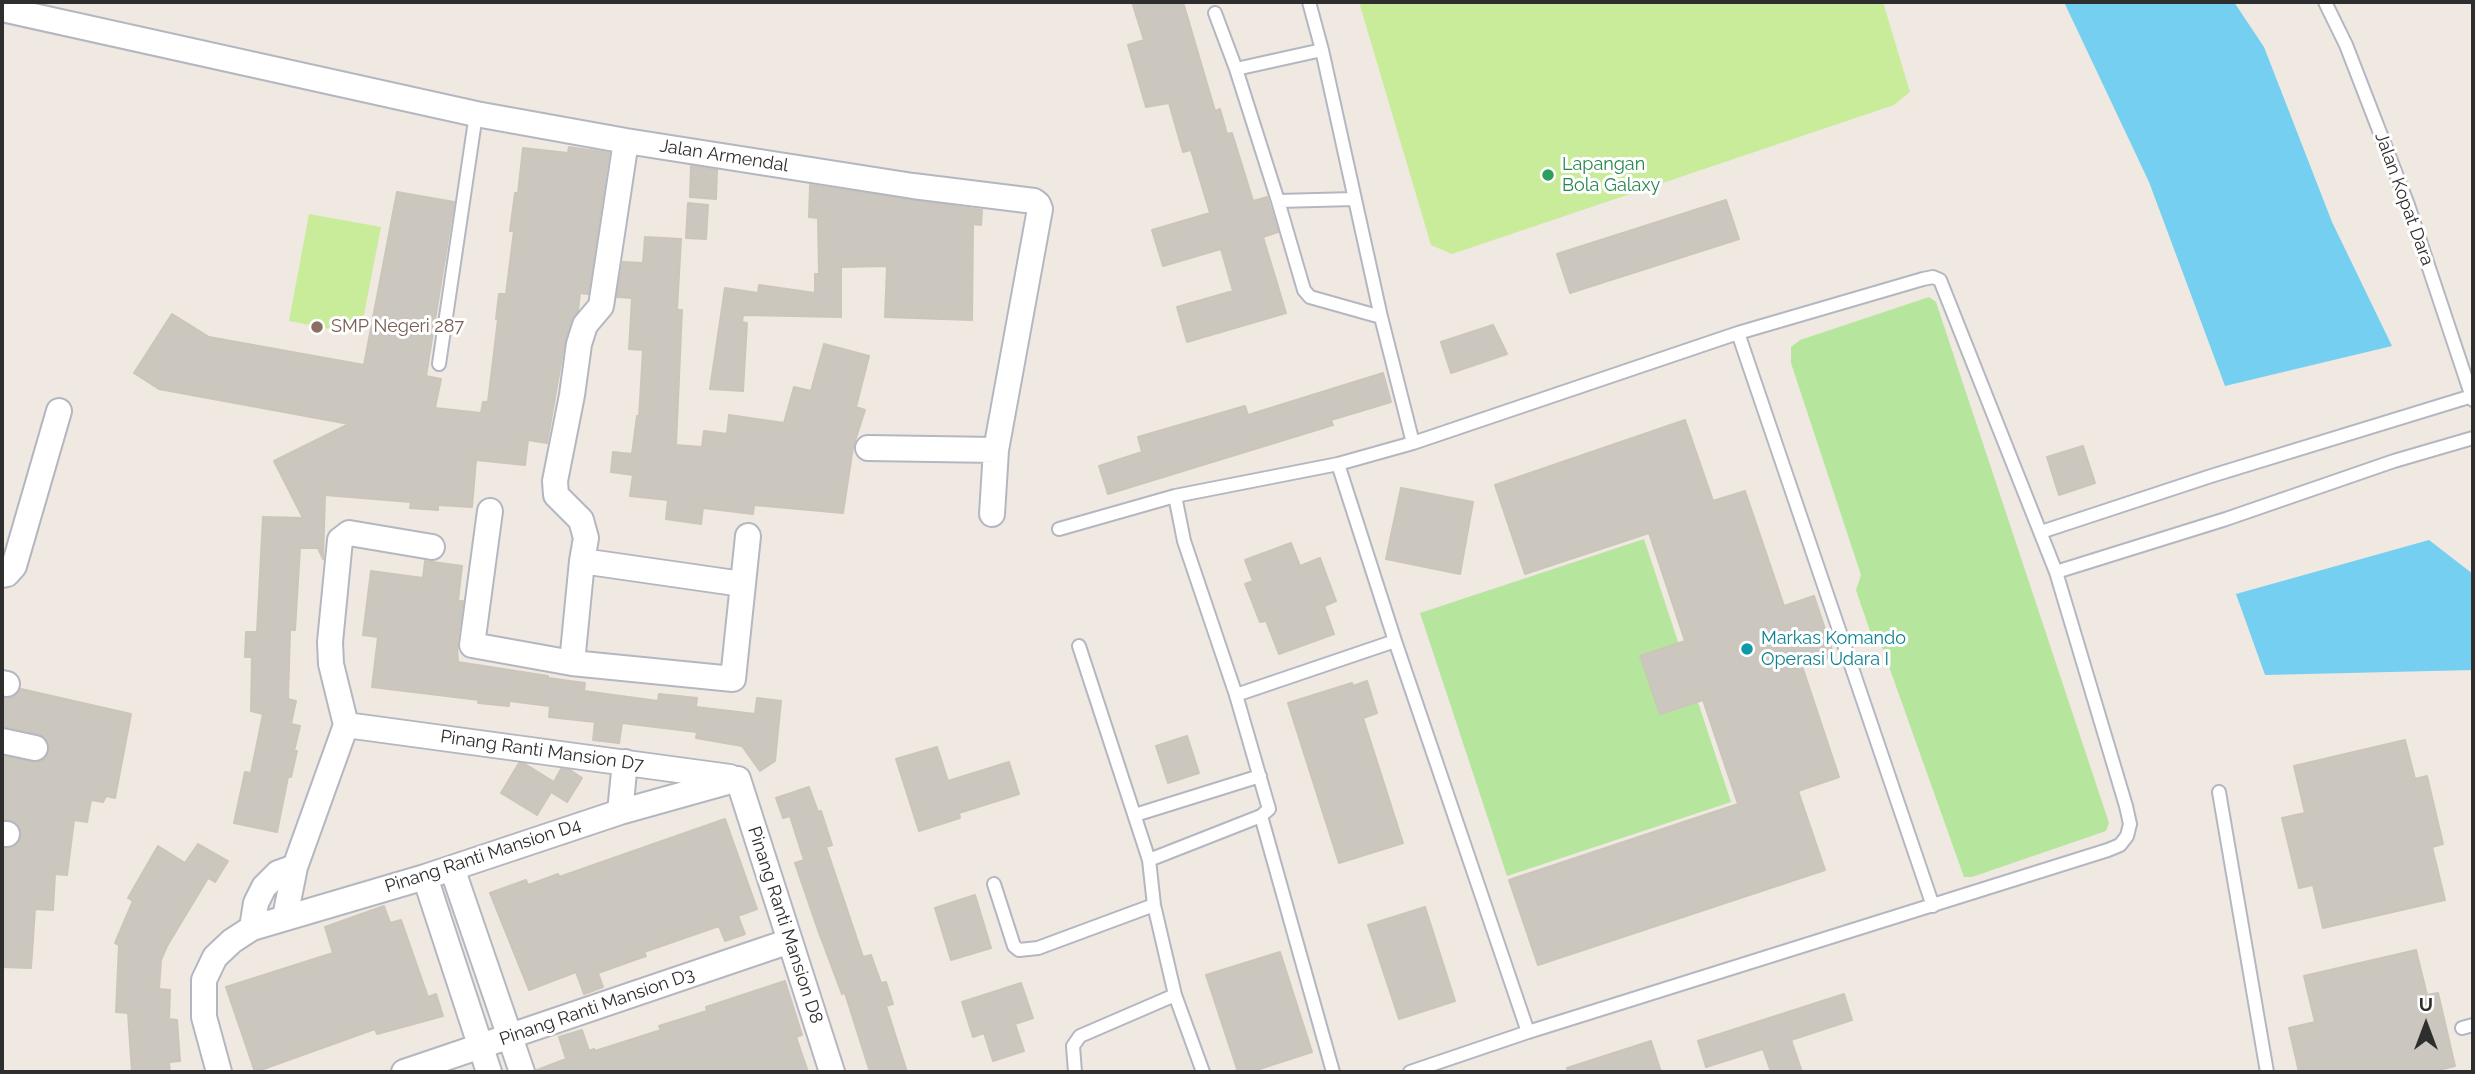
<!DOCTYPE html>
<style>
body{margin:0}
#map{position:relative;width:2475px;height:1074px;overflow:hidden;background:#efe9e1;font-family:Raleway,sans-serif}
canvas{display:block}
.frame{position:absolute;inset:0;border:4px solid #2e2e2e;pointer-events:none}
.north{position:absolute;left:2391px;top:990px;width:70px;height:70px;-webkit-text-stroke:5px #fff;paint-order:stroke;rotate:0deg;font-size:19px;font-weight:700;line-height:28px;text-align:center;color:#2e2e2e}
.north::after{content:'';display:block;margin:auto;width:24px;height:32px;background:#2e2e2e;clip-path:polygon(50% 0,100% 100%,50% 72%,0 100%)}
</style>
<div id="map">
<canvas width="2475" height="1074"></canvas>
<div class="frame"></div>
<div class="north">U</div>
</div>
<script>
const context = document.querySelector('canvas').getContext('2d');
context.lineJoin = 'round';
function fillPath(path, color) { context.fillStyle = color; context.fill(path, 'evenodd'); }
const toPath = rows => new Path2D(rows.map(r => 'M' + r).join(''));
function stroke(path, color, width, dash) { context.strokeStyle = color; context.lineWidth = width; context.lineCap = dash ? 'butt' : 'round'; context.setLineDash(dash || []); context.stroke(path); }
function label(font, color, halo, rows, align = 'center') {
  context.font = font + ' Raleway,sans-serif'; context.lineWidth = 6; context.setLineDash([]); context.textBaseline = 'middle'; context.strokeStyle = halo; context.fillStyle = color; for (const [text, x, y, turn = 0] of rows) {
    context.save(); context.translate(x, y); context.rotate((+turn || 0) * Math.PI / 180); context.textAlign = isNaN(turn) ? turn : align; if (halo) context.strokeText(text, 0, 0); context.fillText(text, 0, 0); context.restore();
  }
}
fillPath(toPath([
 [1929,297,1936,302,2109,823,2106,831,1972,877,1964,877,1882,647,1873,640,1856,590,1861,575,1791,363,1791,347,1800,340],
 [1644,539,1731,802,1507,876,1420,613]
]), '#b6e59e');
fillPath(toPath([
 [1359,2,1883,2,1910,92,1894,105,1452,254,1431,245],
 [309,214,381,227,360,335,289,321]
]), '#c9ec9a');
fillPath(toPath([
 [2064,2,2234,2,2264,47,2332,222,2392,346,2225,386,2149,182],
 [2429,540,2473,574,2473,670,2265,675,2236,594]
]), '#75cff0');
const building = toPath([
 [1132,2,1183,2,1215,111,1220,109,1227,134,1232,133,1253,201,1267,197,1278,232,1263,237,1286,313,1187,342,1177,307,1233,291,1221,249,1163,266,1152,230,1210,213,1191,150,1183,152,1169,103,1146,107,1128,45,1144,40,1132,2],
 [569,147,609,153,588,294,580,293,578,311,571,320,565,340,547,443,528,440,525,465,476,460,472,507,438,505,438,510,410,508,411,502,325,495,323,559,318,548,300,548,295,630,290,630,288,699,296,701,291,724,300,726,294,751,297,751,291,777,288,777,277,832,234,823,245,772,251,773,263,714,251,711,252,657,245,657,246,632,257,632,263,517,303,518,274,461,349,424,159,389,134,373,172,314,209,337,364,365,397,192,454,202,426,376,441,379,435,408,481,413,483,402,488,402,498,319,496,319,499,294,506,294,514,231,510,231,515,193,518,193,523,148,568,153,569,147],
 [691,166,717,170,716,199,690,197,691,166],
 [810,185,982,210,981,225,973,224,972,320,885,317,887,266,841,267,841,317,743,315,742,322,747,323,743,391,710,389,725,288,758,293,759,285,815,293,815,274,819,274,818,218,809,217,810,185],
 [1726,200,1739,239,1570,293,1557,254,1726,200],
 [688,203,708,205,706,239,686,238,688,203],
 [645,237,681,239,677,310,682,310,676,445,702,447,704,431,727,434,729,415,784,423,794,387,811,391,824,344,869,356,856,407,865,410,853,447,843,513,754,505,753,514,703,508,701,524,666,519,668,500,630,496,633,475,611,472,613,452,632,454,637,416,639,417,643,350,629,349,632,298,617,297,623,262,643,263,645,237],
 [1493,325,1507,354,1451,373,1441,342,1493,325],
 [1383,373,1391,402,1331,420,1333,425,1108,494,1099,466,1142,452,1138,437,1245,406,1248,415,1383,373],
 [1685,420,1713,501,1745,491,1784,606,1814,596,1834,656,1802,666,1839,777,1798,791,1825,870,1538,965,1509,880,1738,804,1703,700,1660,714,1640,656,1685,641,1649,533,1525,574,1495,485,1685,420],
 [2083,446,2095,483,2059,495,2047,457,2083,446],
 [1401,488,1473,502,1460,574,1386,559,1401,488],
 [1291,543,1300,566,1320,558,1336,601,1324,606,1334,634,1279,654,1266,621,1260,622,1245,584,1253,581,1245,560,1291,543],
 [425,561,462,566,458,601,463,601,457,643,458,662,548,676,548,678,585,683,584,691,658,701,659,694,697,698,696,707,755,714,757,698,781,701,775,761,760,771,742,746,696,738,697,732,622,723,619,743,593,740,595,722,549,717,550,706,509,701,509,706,478,703,479,700,372,687,378,637,363,635,371,571,423,578,425,561],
 [1367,681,1377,713,1363,718,1403,843,1339,863,1288,703,1352,683,1353,686,1367,681],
 [21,689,131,714,115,798,106,796,103,802,91,800,87,822,74,820,67,875,55,874,53,910,35,909,31,968,2,967,2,849,15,846,22,835,20,827,15,822,2,819,2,756,39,762,46,758,50,750,45,737,39,734,2,727,2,698,12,698,21,689],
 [1187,736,1199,773,1168,783,1156,746,1187,736],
 [2405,740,2415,779,2427,776,2443,844,2432,847,2445,900,2323,928,2313,885,2299,888,2282,818,2305,813,2294,766,2405,740],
 [937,747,948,781,1009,762,1019,794,959,813,960,818,919,831,896,759,937,747],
 [519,763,525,764,554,782,561,769,570,770,582,778,567,802,551,792,537,815,501,793,519,763],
 [809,787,818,812,821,811,832,845,826,847,863,957,871,955,881,983,886,982,893,1004,886,1006,907,1072,870,1072,845,993,842,994,818,930,795,863,804,860,790,816,783,818,776,798,809,787],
 [725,819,757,909,738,916,745,934,725,941,719,926,644,952,646,956,598,973,603,987,584,994,576,972,529,990,490,893,526,880,528,885,558,874,559,877,725,819],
 [198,844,228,861,215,882,208,878,167,946,161,960,159,989,170,990,169,1019,177,1020,180,1061,169,1062,170,1072,132,1072,128,1013,116,1012,119,945,115,943,133,901,128,898,158,846,185,863,198,844],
 [975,895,991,948,951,960,935,908,975,895],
 [384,906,390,923,401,920,428,997,436,994,443,1016,377,1034,375,1029,255,1072,226,987,333,953,325,927,384,906],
 [1425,907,1455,1001,1399,1019,1368,925,1425,907],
 [2416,950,2427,995,2438,993,2455,1066,2430,1072,2299,1072,2289,1028,2315,1022,2304,976,2416,950],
 [1280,952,1312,1052,1250,1072,1238,1072,1206,975,1280,952],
 [785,981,802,1035,796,1037,808,1072,537,1072,537,1070,566,1059,559,1037,582,1030,589,1051,594,1049,595,1051,661,1030,659,1026,707,1011,706,1007,785,981],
 [1021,983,1033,1018,1015,1024,1024,1051,993,1061,984,1033,973,1037,962,1002,1021,983],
 [1844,994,1852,1020,1791,1040,1802,1072,1771,1072,1763,1049,1706,1067,1698,1041,1844,994],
 [1651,1041,1661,1072,1568,1072,1567,1068,1651,1041]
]);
fillPath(building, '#cbc7bf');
stroke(building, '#cbc5ba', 2);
const lane = toPath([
 [1309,2,1322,50,1381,317,1413,443],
 [2325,2,2346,45,2408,205,2473,400],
 [1215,13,1236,69,1278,201,1354,199],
 [1236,69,1322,50],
 [1278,201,1304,290,1310,297,1381,317],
 [1738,333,1933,906],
 [439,364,476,114],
 [1338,464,1395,641,1528,1032],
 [1059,529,1175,496,1338,464,1413,443,1738,333,1923,279,1933,277,1940,280,2056,572,2126,806,2130,824,2127,836,2120,845,2108,850,1528,1032,1410,1072],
 [2041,532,2211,476,2472,396],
 [2056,572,2226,519,2394,461,2473,438],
 [1079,646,1149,860,1154,905,1175,995,1203,1072],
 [1236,695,1395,641],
 [2219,792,2267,1072],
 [1135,815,1260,776],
 [1261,816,1333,1072],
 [1149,860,1261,816,1269,809,1236,695,1184,541,1175,496],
 [994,884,1014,946,1019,950,1038,948,1154,905],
 [2462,1028,2473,1025],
 [1075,1072,1073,1046,1080,1036,1175,995]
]);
const street = toPath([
 [2,9,476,114,626,141,913,186,1034,201,1038,204,1040,209,996,450,992,514],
 [868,448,996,450],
 [490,511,472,645,572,663,733,679,748,536],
 [582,561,586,538,581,520,556,495,555,481,572,395,579,344,585,325,601,306,626,141],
 [2,575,7,574,14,566,59,411],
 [572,663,582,561,742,584],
 [2,683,7,684],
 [346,725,730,777],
 [346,725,331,664,330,642,340,540,349,533,432,547],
 [2,741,35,748],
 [738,779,832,1072],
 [620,812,625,762],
 [2,834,7,834],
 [452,868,522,1072],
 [425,877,489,1072],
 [285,917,295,867,346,725],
 [252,928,256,903,264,887,278,873,295,867],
 [219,1072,204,1017,204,980,215,957,232,941,252,928,425,877,620,812,738,779],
 [404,1072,790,941]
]);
stroke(lane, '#b4b7c1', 16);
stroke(street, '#b4b7c1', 28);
stroke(lane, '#fff', 12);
stroke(street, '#fff', 24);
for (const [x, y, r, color] of [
 [1548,175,7,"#2e9e5b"],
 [317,327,7,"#8d6e63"],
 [1747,649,7,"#0f9aa8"]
]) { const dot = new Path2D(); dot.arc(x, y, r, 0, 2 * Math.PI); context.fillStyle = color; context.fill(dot); stroke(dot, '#fff', 2.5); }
label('18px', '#2e2e2e', '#fff', [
 ["Jalan Armendal",724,156,9],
 ["Jalan Kopat Dara",2404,199,70],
 ["Pinang Ranti Mansion D7",542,751,8],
 ["Pinang Ranti Mansion D4",483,856,-18],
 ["Pinang Ranti Mansion D8",785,925,72],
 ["Pinang Ranti Mansion D3",597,1007,-19]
]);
label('18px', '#27864d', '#fff', [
 ["Lapangan",1562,165],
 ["Bola Galaxy",1562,186]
], 'left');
label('18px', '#785e54', '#fff', [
 ["SMP Negeri 287",331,327]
], 'left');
label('18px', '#0d838f', '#fff', [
 ["Markas Komando",1761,639],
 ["Operasi Udara I",1761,660]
], 'left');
</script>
